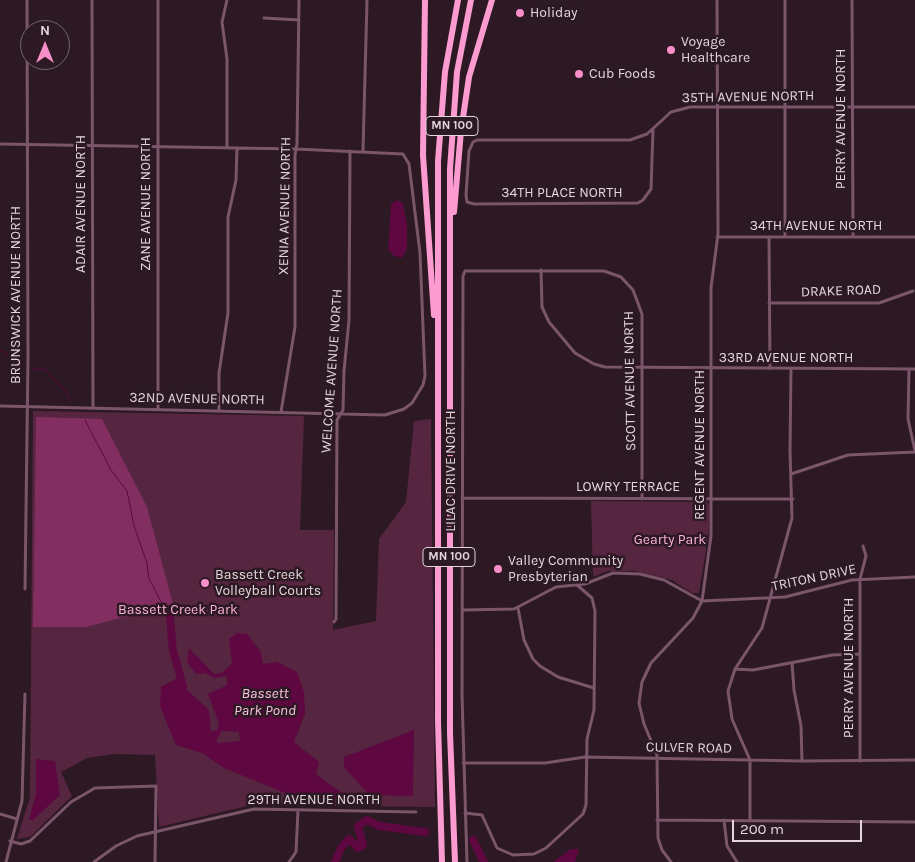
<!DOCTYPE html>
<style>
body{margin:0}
#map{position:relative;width:915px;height:862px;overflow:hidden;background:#2c1923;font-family:Karla,sans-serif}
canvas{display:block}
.north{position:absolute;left:20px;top:20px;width:50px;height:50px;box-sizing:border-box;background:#2c1923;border:1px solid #75646d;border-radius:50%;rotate:0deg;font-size:14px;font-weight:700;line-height:20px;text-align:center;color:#e3d5dc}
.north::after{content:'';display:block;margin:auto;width:18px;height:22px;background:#f98fc9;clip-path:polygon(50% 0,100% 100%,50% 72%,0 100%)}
.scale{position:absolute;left:732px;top:820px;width:130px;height:22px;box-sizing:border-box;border:2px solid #e3d5dc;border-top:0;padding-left:6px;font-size:15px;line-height:18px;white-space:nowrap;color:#e3d5dc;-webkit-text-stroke:4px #2c1923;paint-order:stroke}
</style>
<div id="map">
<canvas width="915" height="862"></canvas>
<div class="north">N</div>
<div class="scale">200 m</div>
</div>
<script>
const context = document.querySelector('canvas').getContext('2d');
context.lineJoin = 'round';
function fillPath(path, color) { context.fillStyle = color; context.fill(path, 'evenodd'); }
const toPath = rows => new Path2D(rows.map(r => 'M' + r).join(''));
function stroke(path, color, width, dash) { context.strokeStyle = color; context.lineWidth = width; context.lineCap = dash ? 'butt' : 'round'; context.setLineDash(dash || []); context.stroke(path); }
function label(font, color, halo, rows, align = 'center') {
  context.font = font + ' Karla,sans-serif'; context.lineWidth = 5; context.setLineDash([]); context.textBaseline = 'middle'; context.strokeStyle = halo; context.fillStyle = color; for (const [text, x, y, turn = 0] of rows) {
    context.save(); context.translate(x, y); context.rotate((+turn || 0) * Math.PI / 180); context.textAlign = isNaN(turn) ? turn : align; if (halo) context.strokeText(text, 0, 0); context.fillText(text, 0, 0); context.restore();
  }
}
fillPath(toPath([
 [33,411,304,416,300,530,334,530,333,630,376,621,379,539,406,502,414,421,431,419,435,807,251,805,159,827,155,755,114,754,87,758,61,772,72,796,30,837,17,839,30,797],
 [591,501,707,502,709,505,709,532,699,593,692,593,672,580,635,571,608,571,593,577]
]), '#562641');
fillPath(toPath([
 [36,417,102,419,147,507,173,604,86,627,33,627]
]), '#832e61');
fillPath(toPath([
 [397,200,403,203,407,225,407,249,402,258,394,256,388,249,391,204],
 [237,633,247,634,261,652,263,664,277,662,297,672,304,692,305,714,294,742,319,762,316,774,339,791,338,797,290,795,224,768,202,753,176,745,160,706,161,687,183,675,187,690,209,710,211,732,218,729,219,724,208,694,227,685,227,676,215,678,205,673,196,674,187,662,189,648,214,674,221,673,232,664,229,639],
 [222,731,239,732,240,741,218,743,216,741],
 [414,730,413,796,369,795,344,767,344,757],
 [36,759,55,761,60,795,33,820,29,820,36,794],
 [571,849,579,849,575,862,553,862]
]), '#5e0741');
stroke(toPath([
 [0,350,23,364],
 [31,369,46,370,67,393,71,401],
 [85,420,111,470,127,491,134,526,147,563,149,579,170,618]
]), '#5e0741', 1);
stroke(toPath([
 [170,618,173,651,183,686],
 [331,792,345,798],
 [473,840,484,862],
 [335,862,341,848,349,839,358,848,363,845,358,826,367,820,379,826,425,832]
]), '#5e0741', 8);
stroke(toPath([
 [92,0,93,408],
 [158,0,158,409],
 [785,0,785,237],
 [852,0,853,237],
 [264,18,299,20],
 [653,130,651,189,643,200,638,203,474,204,467,202,466,195,469,151,473,142,477,140,630,140,647,134,671,112,690,107,915,107],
 [0,144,296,149,403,154,409,164,420,253,425,376,423,385,412,403,404,409,385,415,0,406],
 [227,148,227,59,222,22,227,0],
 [363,151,367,0],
 [717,237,915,237],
 [769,237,770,369],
 [541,270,542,307,549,322,575,353,594,364,605,367,915,369],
 [769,303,879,303,913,291],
 [909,369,908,419,915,451],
 [219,410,219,373,228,313,228,217,236,180,237,148],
 [281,412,295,327,295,155,297,144,299,0],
 [791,474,848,455,915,452],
 [462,498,793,499],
 [25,589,28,357,27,0],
 [518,608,524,640,533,659,540,666,558,677,594,688],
 [463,610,514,609,556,587,585,584,613,573,640,574,664,580,702,601,785,597,852,580,915,577],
 [334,622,336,619,337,420,343,410,344,371,349,320,350,151],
 [792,663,794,690,801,726,802,761],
 [735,669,753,670,832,655,860,654],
 [860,761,860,579,866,556,863,546],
 [463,763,545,763,585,757,802,761,915,760],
 [465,813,482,815,497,848,513,855,534,854,546,848,583,814,586,805,587,739,594,710,595,611,592,598,577,585],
 [0,814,17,819],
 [657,820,915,822],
 [724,820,727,846,737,862],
 [750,820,750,760,732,719,728,691,735,669,762,628,792,518,790,451,791,369],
 [10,841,21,844,30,841,71,802,95,788,156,786,155,862],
 [6,862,22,801,25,694],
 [94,862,116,846,137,836,254,809,416,812],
 [289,862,296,852,298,810],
 [467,862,462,695,463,276,465,271,604,271,621,277,633,290,642,314,642,499],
 [671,862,662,850,658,838,657,755,644,724,639,703,642,682,651,663,693,618,702,601,711,536,711,288,718,234,717,0]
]), '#7b5569', 3);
stroke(toPath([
 [425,0,423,155,434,315],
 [454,212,461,131,469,77,492,0],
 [442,862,438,721,438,161,445,72,458,0],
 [455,862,450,733,450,169,457,72,471,0]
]), '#fb9bcf', 6);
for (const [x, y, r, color] of [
 [520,13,5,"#f98fc9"],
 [671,50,5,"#f98fc9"],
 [579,74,5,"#f98fc9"],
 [498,569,5,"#f98fc9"],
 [205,583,5,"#f98fc9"]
]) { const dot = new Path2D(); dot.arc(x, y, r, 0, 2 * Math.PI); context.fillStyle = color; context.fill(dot); stroke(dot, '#2c1923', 2); }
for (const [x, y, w] of [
 [452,126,52],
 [449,557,52]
]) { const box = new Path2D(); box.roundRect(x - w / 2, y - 9.5, w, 19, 4); context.fillStyle = '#2c1923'; context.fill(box); stroke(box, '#e3d5dc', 1); }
label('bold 12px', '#e3d5dc', null, [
 ["MN 100",452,126],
 ["MN 100",449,557]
]);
label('14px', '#e3d5dc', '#2c1923', [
 ["Holiday",530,13],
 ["Voyage",681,42],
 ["Healthcare",681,58],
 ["Cub Foods",589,74],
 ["Valley Community",508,561],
 ["Presbyterian",508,577],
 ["Bassett Creek",215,575],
 ["Volleyball Courts",215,591]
], 'left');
label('14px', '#e3d5dc', '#2c1923', [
 ["35TH AVENUE NORTH",748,97,-1],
 ["PERRY AVENUE NORTH",841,119,-90],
 ["34TH PLACE NORTH",562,193],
 ["ADAIR AVENUE NORTH",81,204,-90],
 ["ZANE AVENUE NORTH",146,204,-90],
 ["XENIA AVENUE NORTH",285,206,-89],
 ["34TH AVENUE NORTH",816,226],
 ["DRAKE ROAD",841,291,-2],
 ["BRUNSWICK AVENUE NORTH",16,295,-90],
 ["33RD AVENUE NORTH",786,358],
 ["WELCOME AVENUE NORTH",332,371,-86],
 ["SCOTT AVENUE NORTH",630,381,-91],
 ["32ND AVENUE NORTH",197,399,1],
 ["REGENT AVENUE NORTH",700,445,-90],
 ["LILAC DRIVE NORTH",451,471,-90],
 ["LOWRY TERRACE",628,487],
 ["TRITON DRIVE",814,578,-12],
 ["PERRY AVENUE NORTH",849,668,-90],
 ["CULVER ROAD",689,748,1],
 ["29TH AVENUE NORTH",314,800]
]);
label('14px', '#fab2d7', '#2c1923', [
 ["Gearty Park",670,540],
 ["Bassett Creek Park",178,610]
]);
label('italic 15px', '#f4c3dc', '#2c1923', [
 ["Bassett",265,694],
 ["Park Pond",265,711]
]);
</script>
